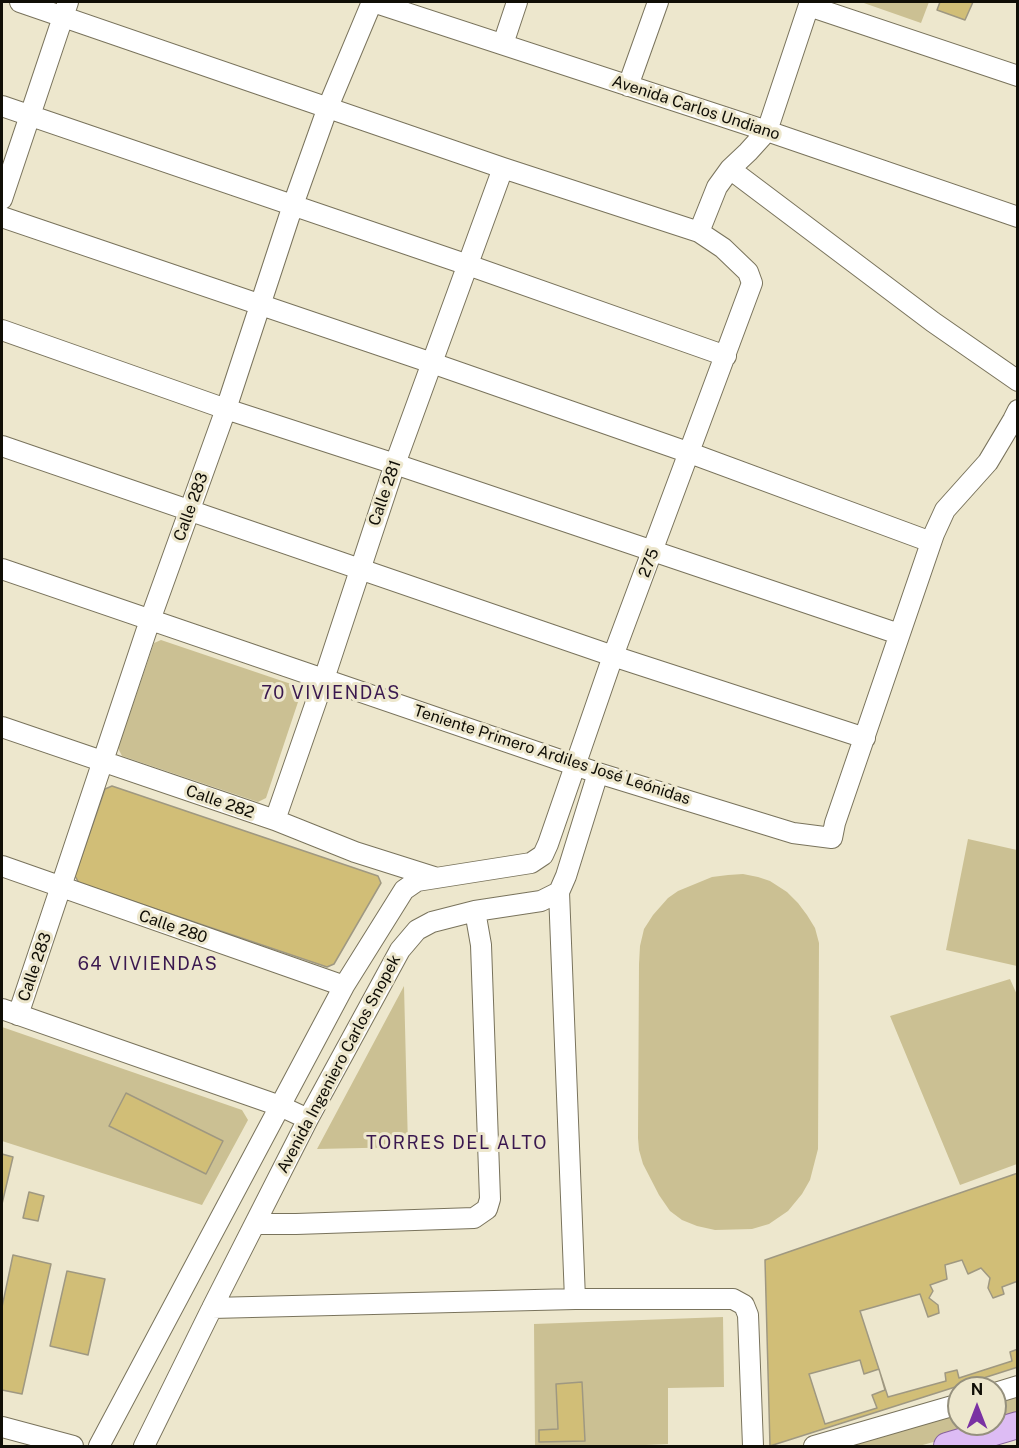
<!DOCTYPE html>
<meta charset="utf-8">
<style>
body{margin:0}
#map{position:relative;width:1019px;height:1448px;overflow:hidden;background:#ede7cd;font-family:"Public Sans",sans-serif}
canvas{display:block}
.frame{position:absolute;inset:0;border:3px solid #100e06;pointer-events:none}
.north{position:absolute;left:947px;top:1376px;width:60px;height:60px;box-sizing:border-box;background:#ede7cd;border:2px solid #95907d;border-radius:50%;rotate:0deg;font-size:16px;font-weight:700;line-height:24px;text-align:center;color:#100e06}
.north::after{content:'';display:block;margin:auto;width:21px;height:27px;background:#7a31a3;clip-path:polygon(50% 0,100% 100%,50% 72%,0 100%)}
</style>
<div id="map">
<canvas width="1019" height="1448"></canvas>
<div class="frame"></div>
<div class="north">N</div>
</div>
<script>
const context = document.querySelector('canvas').getContext('2d');
context.lineJoin = 'round';
function fillPath(path, color) { context.fillStyle = color; context.fill(path, 'evenodd'); }
const toPath = rows => new Path2D(rows.map(r => 'M' + r).join(''));
function stroke(path, color, width, dash) { context.strokeStyle = color; context.lineWidth = width; context.lineCap = dash ? 'butt' : 'round'; context.setLineDash(dash || []); context.stroke(path); }
function label(font, color, halo, rows, align = 'center') {
  context.font = font + ' "Public Sans",sans-serif'; context.lineWidth = 6; context.setLineDash([]); context.textBaseline = 'middle'; context.strokeStyle = halo; context.fillStyle = color; for (const [text, x, y, turn = 0] of rows) {
    context.save(); context.translate(x, y); context.rotate((+turn || 0) * Math.PI / 180); context.textAlign = isNaN(turn) ? turn : align; if (halo) context.strokeText(text, 0, 0); context.fillText(text, 0, 0); context.restore();
  }
}
fillPath(toPath([
 [861,2,929,2,921,23],
 [161,640,297,686,301,693,266,798,258,802,122,756,118,748,154,643],
 [968,839,1017,850,1017,966,946,950],
 [743,874,758,877,770,881,787,892,798,903,807,915,815,928,819,943,818,1149,810,1180,802,1194,788,1211,769,1224,752,1229,715,1230,697,1226,682,1220,670,1211,659,1195,643,1164,639,1150,638,1138,639,964,640,946,644,929,653,915,668,898,678,891,712,877,728,875],
 [1010,979,1018,997,1017,1164,960,1185,890,1016],
 [404,986,408,1147,317,1149],
 [2,1027,242,1110,248,1120,202,1205,2,1141],
 [723,1317,724,1387,668,1388,668,1444,624,1446,535,1446,534,1324],
 [1017,1395,1017,1417,988,1427,919,1446,842,1446,959,1413,959,1424,995,1424,995,1402]
]), '#cbc093');
const building = toPath([
 [940,2,973,2,965,20,937,10,940,2],
 [112,786,378,876,381,883,334,964,327,967,79,883,75,876,105,789,112,786],
 [126,1093,223,1141,206,1174,109,1126,126,1093],
 [2,1154,13,1157,2,1204,2,1154],
 [1018,1173,1018,1367,770,1446,765,1260,1018,1173],
 [29,1192,44,1196,38,1221,23,1218,29,1192],
 [13,1255,51,1264,22,1394,2,1390,2,1307,13,1255],
 [962,1260,968,1274,981,1268,990,1278,988,1288,993,1298,1004,1294,1002,1287,1018,1281,1018,1349,1010,1352,1012,1361,959,1378,957,1370,945,1373,946,1381,888,1397,860,1311,920,1294,928,1317,939,1313,938,1305,929,1298,933,1291,930,1285,947,1279,945,1265,962,1260],
 [67,1271,105,1279,88,1355,50,1346,67,1271],
 [860,1360,864,1374,879,1369,885,1390,872,1395,877,1408,825,1424,809,1374,860,1360],
 [582,1382,585,1441,539,1442,539,1430,558,1429,556,1384,582,1382]
]);
fillPath(building, '#d1be77');
stroke(building, '#9f9881', 1.5);
const minor = toPath([
 [20,2,503,168,699,232,723,248,748,272,752,283,613,656,548,844,543,855,531,863,417,881,404,890,344,986,99,1446],
 [373,2,767,131,1018,217],
 [809,6,1018,76],
 [503,44,517,2],
 [628,86,658,2],
 [2,106,468,265,726,356],
 [730,169,933,322,1018,381],
 [2,199,68,2],
 [2,217,432,363,690,453,931,542],
 [699,232,717,187,730,169,748,152,767,131,810,2],
 [2,330,226,409,395,464,899,634],
 [2,446,613,656,865,738],
 [2,569,598,773,793,833,832,838,835,823,934,534,945,510,988,462,1013,420,1018,410],
 [2,727,275,820,355,852,434,877],
 [275,820,324,679,395,464,503,168],
 [2,866,344,986],
 [559,892,575,1299],
 [2,1009,280,1106,308,1119],
 [18,1015,150,620,226,409,293,205,328,107,372,2],
 [255,1224,296,1224,474,1218,487,1209,490,1199,481,945,475,911],
 [212,1308,575,1299,733,1299,744,1305,748,1315,753,1446],
 [995,1393,1018,1386],
 [2,1427,73,1446],
 [144,1446,212,1308,308,1119,400,950,417,930,432,922,475,911,541,901,559,892,566,876,598,773],
 [814,1446,959,1404]
]);
const major = toPath([
 [947,1446,1018,1425]
]);
stroke(minor, '#79735c', 22);
stroke(major, '#87629c', 28);
stroke(minor, '#fff', 20);
stroke(major, '#ddbcf4', 26);
label('16px', '#100e06', '#ede7cd', [
 ["Avenida Carlos Undiano",696,108,18],
 ["Calle 281",385,493,-71],
 ["Calle 283",191,507,-70],
 ["275",649,563,-69],
 ["Teniente Primero Ardiles José Leónidas",552,755,18],
 ["Calle 282",220,802,19],
 ["Calle 280",173,927,19],
 ["Calle 283",35,967,-71],
 ["Avenida Ingeniero Carlos Snopek",339,1064,-62]
]);
context.letterSpacing = '1.5px';
label('18px', '#3a184f', '#ede7cd', [
 ["70 VIVIENDAS",331,693],
 ["64 VIVIENDAS",148,964],
 ["TORRES DEL ALTO",457,1143]
]);
context.letterSpacing = '0px';
</script>
